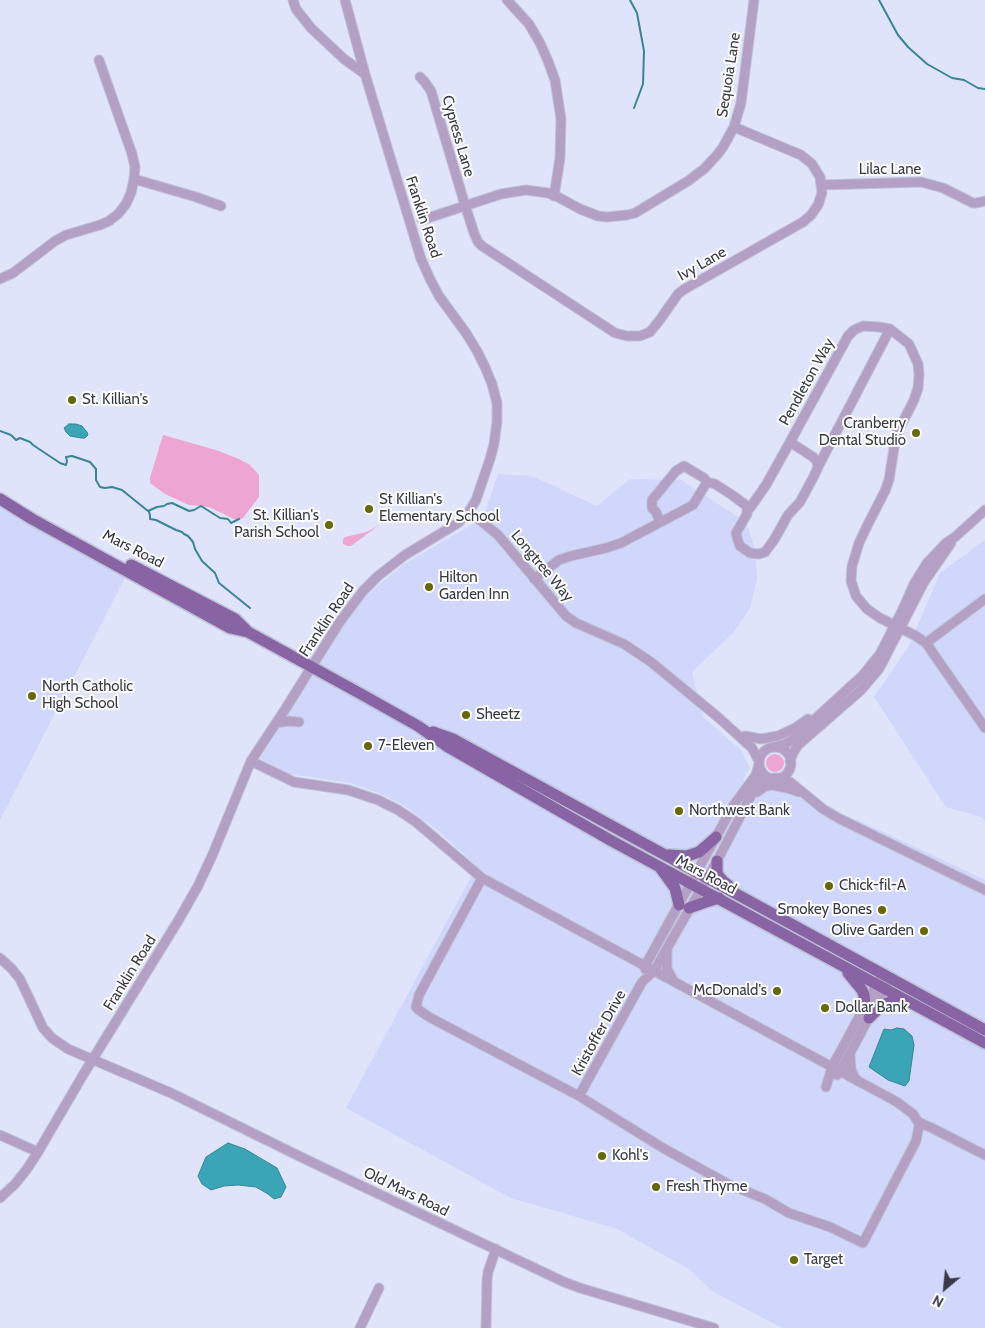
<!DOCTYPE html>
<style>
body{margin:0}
#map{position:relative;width:985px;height:1328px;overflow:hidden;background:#dfe4fb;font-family:Cabin,sans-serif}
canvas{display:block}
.north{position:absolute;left:920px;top:1263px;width:50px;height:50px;-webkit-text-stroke:4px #fff;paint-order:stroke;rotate:208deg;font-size:14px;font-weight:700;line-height:20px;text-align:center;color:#383a46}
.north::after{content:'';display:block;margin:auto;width:18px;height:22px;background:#383a46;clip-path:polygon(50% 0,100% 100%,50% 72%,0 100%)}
</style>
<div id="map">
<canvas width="985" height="1328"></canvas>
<div class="north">N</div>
</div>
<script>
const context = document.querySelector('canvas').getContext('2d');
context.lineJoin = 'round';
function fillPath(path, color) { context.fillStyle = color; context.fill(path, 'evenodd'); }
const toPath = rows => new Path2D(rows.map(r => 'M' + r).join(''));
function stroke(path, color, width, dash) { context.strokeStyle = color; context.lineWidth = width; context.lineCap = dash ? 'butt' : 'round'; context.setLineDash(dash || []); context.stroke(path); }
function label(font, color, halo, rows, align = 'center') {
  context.font = font + ' Cabin,sans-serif'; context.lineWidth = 4; context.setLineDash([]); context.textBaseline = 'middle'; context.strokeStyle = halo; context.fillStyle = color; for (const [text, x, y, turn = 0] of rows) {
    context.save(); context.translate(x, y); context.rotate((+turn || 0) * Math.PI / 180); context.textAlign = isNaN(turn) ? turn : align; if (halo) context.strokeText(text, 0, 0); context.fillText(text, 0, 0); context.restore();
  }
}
fillPath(toPath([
 [498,474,532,476,597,506,630,479,681,480,746,522,755,548,757,579,750,608,733,633,692,672,703,717,742,751,750,768,743,779,761,791,773,788,860,821,985,880,985,1328,782,1328,712,1291,689,1269,617,1229,511,1198,346,1108,477,866,435,828,403,805,381,794,351,783,285,773,260,758,322,661,343,624,362,600,388,577,403,565,483,518],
 [0,499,128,572,0,820],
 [985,540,985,821,981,817,946,807,874,697,909,646,940,573]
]), '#d0d7fb');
fillPath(toPath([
 [163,435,216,450,239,459,250,465,259,475,259,497,243,518,239,520,234,519,209,507,189,505,165,494,154,486,150,483,150,478],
 [379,525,351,546,347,546,343,544,343,540,345,537,367,532],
 '766 763a9 9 0 1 1 18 0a9 9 0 1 1-18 0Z'
]), '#eda6d1');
const water = toPath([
 [69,424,76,424,82,426,87,432,88,435,85,438,81,438,70,436,66,432,64,428,69,424],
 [897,1028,904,1029,912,1036,914,1045,909,1081,905,1086,888,1080,869,1067,884,1029,891,1030,897,1028],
 [228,1143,245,1149,277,1168,286,1187,281,1197,274,1199,268,1194,256,1187,238,1185,224,1186,211,1190,202,1184,198,1176,206,1157,228,1143]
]);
fillPath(water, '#3aa5b6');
stroke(water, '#398594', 1);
stroke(toPath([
 [630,0,637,13,644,51,643,84,634,108],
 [879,0,898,35,908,47,927,64,952,78,964,80,978,88,985,89],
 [0,431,11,435,16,440,20,438,30,442,33,445,60,463,66,465,67,461,66,457,72,456,90,462,96,469,96,480,100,487,105,488,112,487,122,490,148,511,157,507,164,506,167,504,172,503,189,511,194,510,201,506,220,518,228,519,231,523,239,519],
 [149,512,150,515,150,519,156,520,176,530,182,532,184,534,188,536,193,542,195,549,202,561,215,573,219,583,250,608]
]), '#398594', 2);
const minor = toPath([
 [293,0,296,9,311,28,344,59,365,74],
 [507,0,529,24,540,43,548,61,555,80,561,119,560,158,554,196],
 [420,77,424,81,431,91,465,205,474,233,478,242,482,246,609,329,615,333,627,336,640,336,650,332,659,321,678,294,683,290,803,222,811,215,818,205,822,193,820,177,812,164,801,155,734,127],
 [134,179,196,197,221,206],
 [821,185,921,182,943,188,973,203,976,203,985,201],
 [422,220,501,194,526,190,548,193,558,197,580,209,598,216,607,217,627,215,635,213,688,181,704,169,717,155,723,147,734,127,741,103,754,0],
 [0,279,13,273,55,241,66,235,100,225,109,221,118,214,126,204,131,193,134,179,135,167,132,154,99,60],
 [790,442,766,485,750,508,747,510,747,514,736,533,738,541,740,546,750,553,759,554,765,552,774,540,788,515,800,502,814,476,818,467,817,461,813,457,790,442,848,336,854,330,863,326,879,327,890,329,909,344,918,364,919,374,918,388,914,400,896,435,889,480,885,491,868,524,859,543,852,566,851,581,856,596,867,609,880,618,916,636,926,643,985,728],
 [818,467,890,329],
 [468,513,481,521,498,535,566,616,576,623,624,644,651,662,719,718,752,748,759,761],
 [660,522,656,512,652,508,652,500,676,471,684,466,704,478,707,482],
 [534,579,559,560,571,556,606,548,621,543,693,505,707,482,715,484,732,495,747,506,747,510],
 [926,643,985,599],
 [276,723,288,721,299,722],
 [745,736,761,739,778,736,795,728,808,719],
 [774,747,785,744,792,740,863,675,880,654,902,611,914,584,927,563,946,543,955,537,985,510],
 '759 763a16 16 0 1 1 32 0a16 16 0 1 1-32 0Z',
 [251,761,294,782,348,790,378,800,398,810,416,822,482,878,419,995,416,1007,419,1010,429,1017,579,1096,663,1148,728,1184,765,1199,789,1213,830,1227,863,1243,916,1141,919,1126,918,1122,913,1114,897,1102,482,878],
 [790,761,793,753,798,745,861,690,879,669,924,582,951,543],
 [777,778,784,779,790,782,823,809,838,818,985,890],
 [757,792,764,787,772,785,787,788,799,792],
 [667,950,667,969,673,980],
 [0,958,11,968,20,979,43,1028,52,1038,68,1049,171,1093,305,1159,564,1282,580,1288,714,1328],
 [645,969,645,966,733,806,756,775,759,764],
 [850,1054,851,1069,855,1078,858,1081],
 [837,1075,840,1072,887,984],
 [826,1087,832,1067,879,980],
 [579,1096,642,982,654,971,717,861,755,788,763,781,774,778],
 [918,1122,932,1128,985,1155],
 [0,1135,38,1152],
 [0,1198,15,1184,27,1169,38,1152,83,1075,178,921,198,886,212,856,251,761,286,708,339,623,363,591,378,576,405,555,458,523,468,513,476,500,490,459,494,444,497,422,497,403,492,384,485,367,477,351,466,333,439,296,430,279,421,259,365,74,345,0],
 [360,1328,379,1288],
 [486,1328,487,1281,488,1272,496,1249]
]);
const major = toPath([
 [0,499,32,519,230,628,248,632,361,694,418,726,448,747,610,840,985,1043],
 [131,565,235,619,247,631],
 [433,732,453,739,985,1030],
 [669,855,687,856,699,852,706,846,716,837],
 [717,861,717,871,718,875,724,882,728,885],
 [661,869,675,888,679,905],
 [689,908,706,902,719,898],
 [848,973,862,990,864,995,865,1006],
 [869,1018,878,1009,887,1003,894,1001,904,1001]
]);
stroke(minor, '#bec2d7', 11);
stroke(major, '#bec2d7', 14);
stroke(minor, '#b4a0c4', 9);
stroke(major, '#8964a5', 11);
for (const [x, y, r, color] of [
 [72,400,5,"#666805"],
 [916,433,5,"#666805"],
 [369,509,5,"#666805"],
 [329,525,5,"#666805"],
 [429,587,5,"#666805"],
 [32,696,5,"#666805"],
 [466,715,5,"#666805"],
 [368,746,5,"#666805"],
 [679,811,5,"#666805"],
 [829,886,5,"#666805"],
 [882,910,5,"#666805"],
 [924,931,5,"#666805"],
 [777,991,5,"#666805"],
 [825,1008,5,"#666805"],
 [602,1156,5,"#666805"],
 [656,1187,5,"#666805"],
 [794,1260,5,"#666805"]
]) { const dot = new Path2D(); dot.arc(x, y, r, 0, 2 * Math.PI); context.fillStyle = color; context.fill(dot); stroke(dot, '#fff', 2); }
label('15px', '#383a46', '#fff', [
 ["Sequoia Lane",729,75,-81],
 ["Cypress Lane",458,136,74],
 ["Lilac Lane",890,170],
 ["Franklin Road",423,217,72],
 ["Ivy Lane",702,264,-30],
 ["Pendleton Way",807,382,-61],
 ["Mars Road",133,549,27],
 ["Longtree Way",542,566,50],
 ["Franklin Road",327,620,-56],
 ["Mars Road",706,875,28],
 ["Franklin Road",130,973,-58],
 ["Kristoffer Drive",599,1033,-61],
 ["Old Mars Road",406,1192,26]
]);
label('15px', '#383a46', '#fff', [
 ["St. Killian's",82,400],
 ["Cranberry",906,424,"right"],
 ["Dental Studio",906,441,"right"],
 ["St Killian's",379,500],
 ["Elementary School",379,517],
 ["St. Killian's",319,516,"right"],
 ["Parish School",319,533,"right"],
 ["Hilton",439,578],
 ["Garden Inn",439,595],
 ["North Catholic",42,687],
 ["High School",42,704],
 ["Sheetz",476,715],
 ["7-Eleven",378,746],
 ["Northwest Bank",689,811],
 ["Chick-fil-A",839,886],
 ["Smokey Bones",872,910,"right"],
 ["Olive Garden",914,931,"right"],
 ["McDonald's",767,991,"right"],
 ["Dollar Bank",835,1008],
 ["Kohl's",612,1156],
 ["Fresh Thyme",666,1187],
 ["Target",804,1260]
], 'left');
</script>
